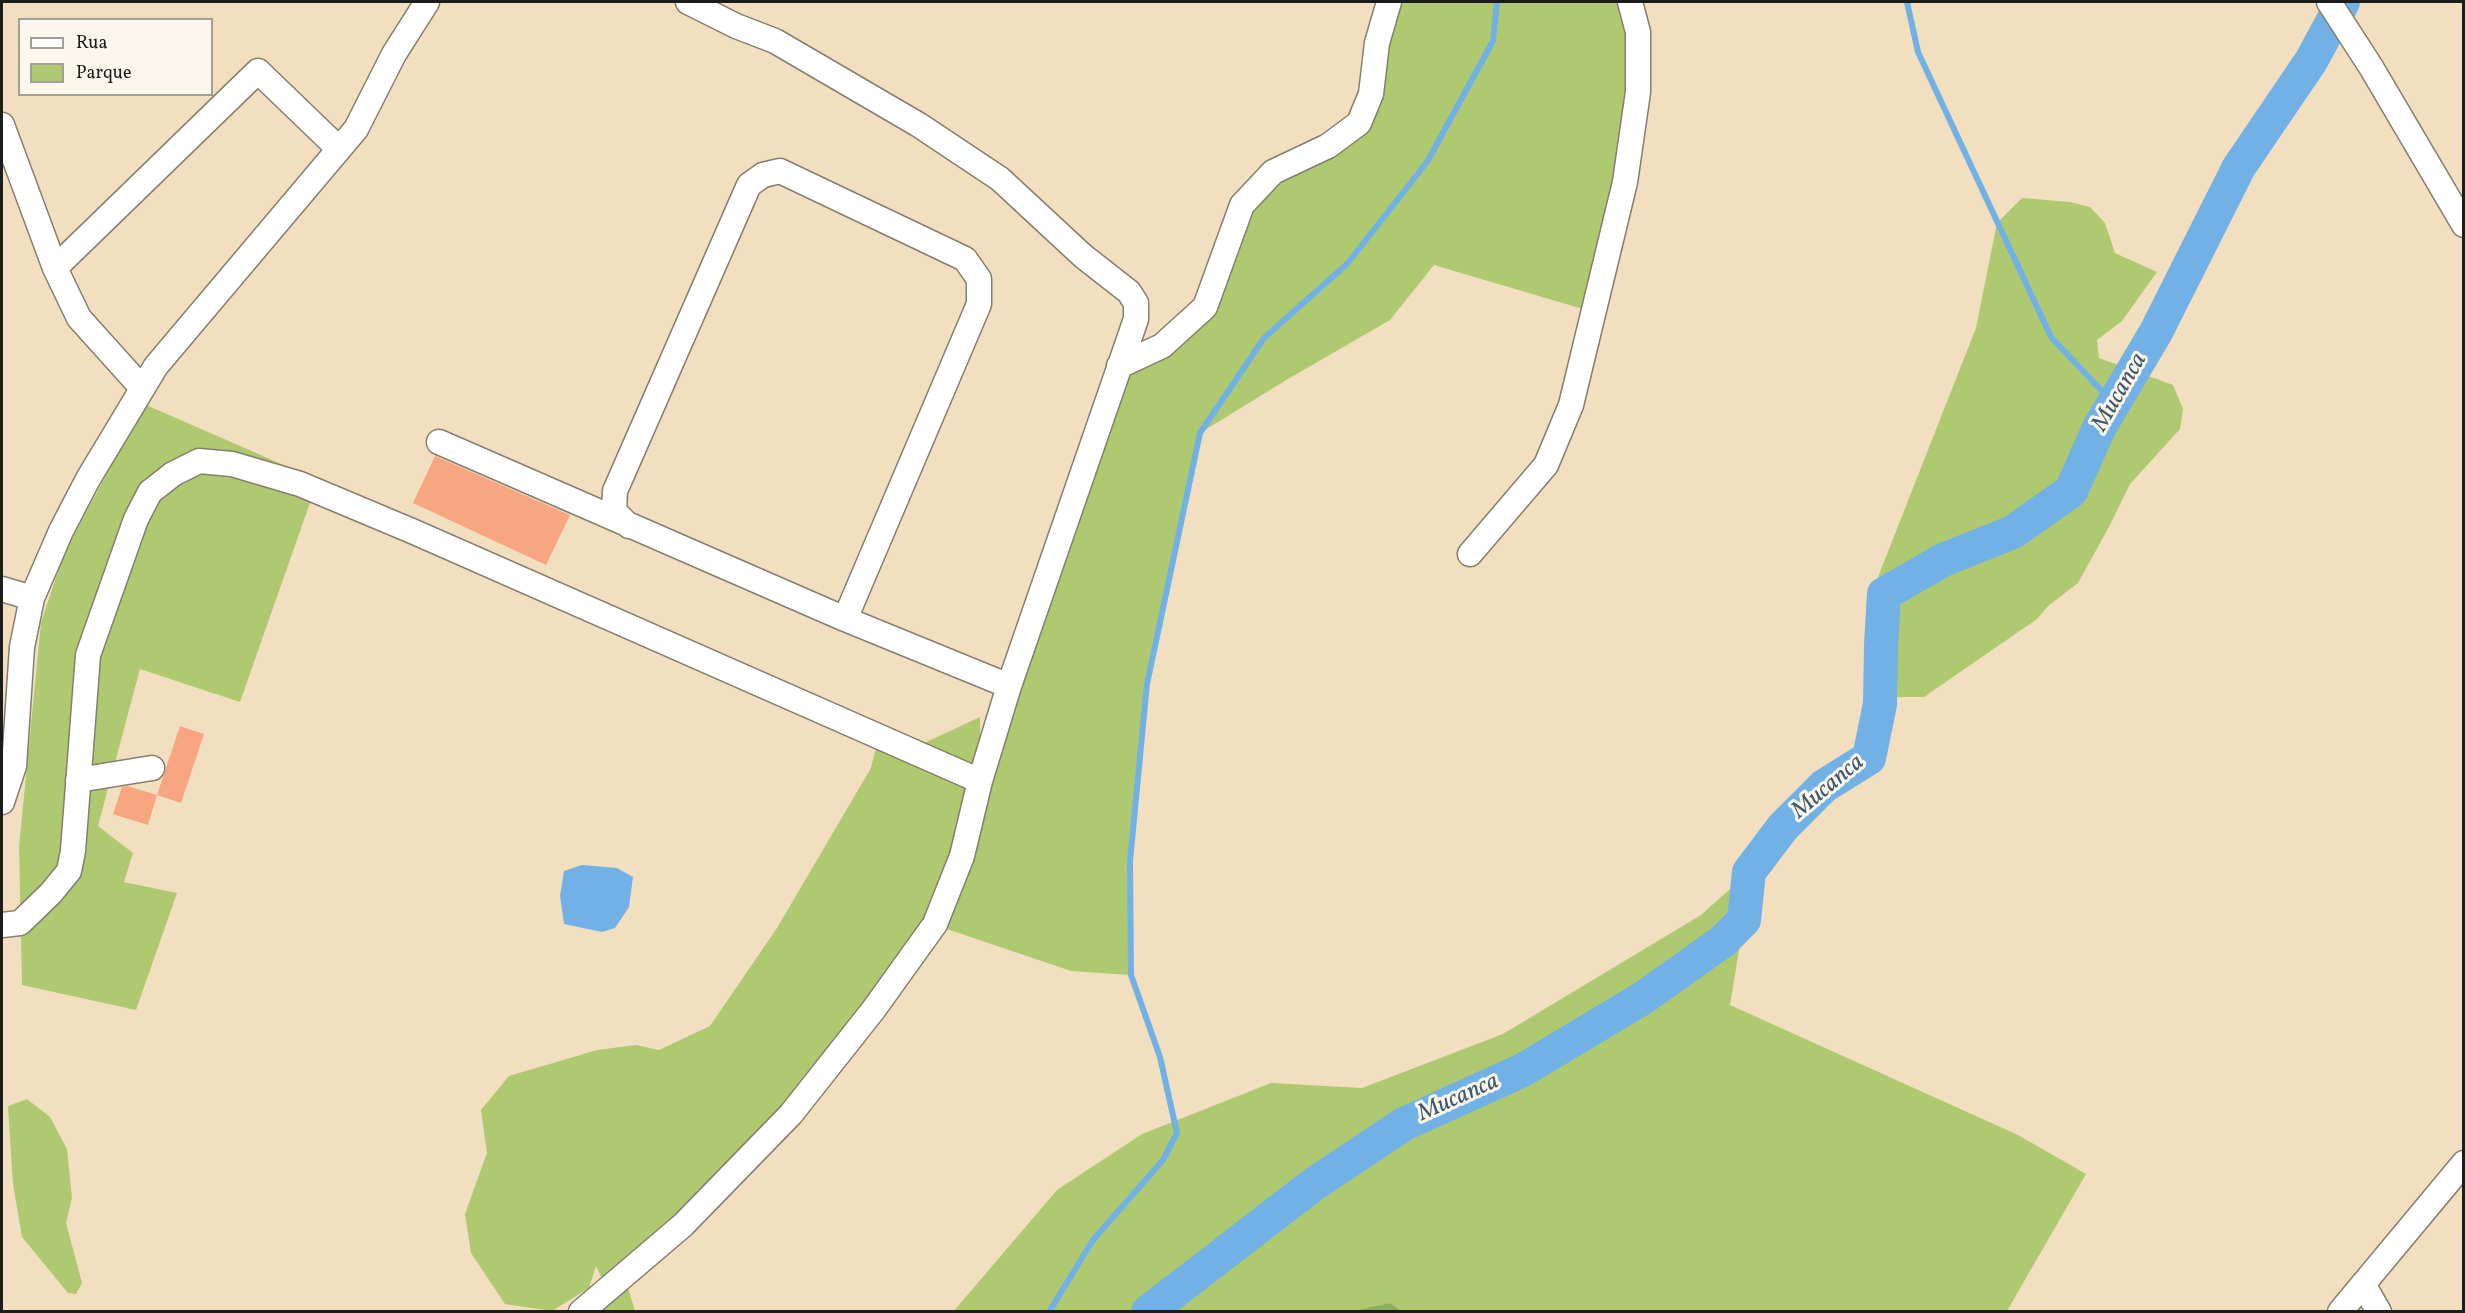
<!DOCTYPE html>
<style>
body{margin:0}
#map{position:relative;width:2465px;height:1313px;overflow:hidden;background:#f1dfc0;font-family:Vollkorn,serif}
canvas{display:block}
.frame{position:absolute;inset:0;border:3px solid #1c1c1c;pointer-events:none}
.legend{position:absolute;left:18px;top:18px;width:195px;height:78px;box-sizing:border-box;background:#fbf7ec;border:2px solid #a29f99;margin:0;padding:8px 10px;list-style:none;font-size:18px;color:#1c1c1c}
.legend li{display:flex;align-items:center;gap:12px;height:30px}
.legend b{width:30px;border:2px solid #a29f99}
</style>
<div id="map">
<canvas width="2465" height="1313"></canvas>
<div class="frame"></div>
<ul class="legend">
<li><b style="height:8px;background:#fff"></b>Rua</li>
<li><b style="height:16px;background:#aec970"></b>Parque</li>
</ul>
</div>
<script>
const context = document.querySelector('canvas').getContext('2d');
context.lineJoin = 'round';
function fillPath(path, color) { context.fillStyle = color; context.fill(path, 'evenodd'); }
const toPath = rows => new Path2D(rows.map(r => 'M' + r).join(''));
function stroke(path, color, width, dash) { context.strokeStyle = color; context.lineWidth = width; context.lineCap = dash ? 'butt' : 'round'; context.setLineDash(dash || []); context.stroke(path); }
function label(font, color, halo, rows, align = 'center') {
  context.font = font + ' Vollkorn,serif'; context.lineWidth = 6; context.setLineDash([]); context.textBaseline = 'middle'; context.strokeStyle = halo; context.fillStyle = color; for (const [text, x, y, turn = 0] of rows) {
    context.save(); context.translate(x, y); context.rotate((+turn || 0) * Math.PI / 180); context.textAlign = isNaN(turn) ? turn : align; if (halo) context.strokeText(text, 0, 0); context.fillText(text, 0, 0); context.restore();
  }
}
fillPath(toPath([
 [1389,2,1630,2,1638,32,1593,312,1434,265,1390,320,1288,379,1200,433,1147,684,1130,861,1131,975,1071,971,935,925,874,1009,628,1288,635,1311,581,1311,607,1290,596,1266,589,1288,552,1311,505,1304,471,1253,465,1214,487,1153,481,1110,509,1076,597,1050,636,1045,659,1050,710,1026,777,928,871,768,881,727,922,744,980,717,980,778,1119,366,1205,307,1242,205,1359,123],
 [2022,198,2070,202,2090,207,2105,223,2115,253,2157,272,2122,321,2097,340,2099,358,2173,385,2183,409,2180,429,2130,484,2111,523,2078,583,2048,606,2037,619,1924,697,1880,697,1878,577,1976,328,1997,223],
 [144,404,318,480,240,702,140,669,98,826,133,853,124,882,177,893,136,1010,22,985,19,847,41,623,63,556],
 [1749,872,1744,920,1730,1005,2018,1135,2086,1174,2007,1311,1401,1312,1390,1303,1354,1312,953,1312,1057,1190,1142,1134,1271,1083,1362,1088,1503,1034,1701,915],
 [27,1099,50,1117,67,1149,72,1198,66,1223,82,1283,76,1294,68,1293,22,1237,13,1184,8,1106]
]), '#aec970');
fillPath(toPath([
 [1390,1303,1401,1311,1354,1311]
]), '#8aad62');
fillPath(toPath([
 [582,865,617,868,633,877,629,907,615,928,602,932,564,924,560,896,564,871]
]), '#72b1e5');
stroke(toPath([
 [1907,2,1918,52,2051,337,2114,404],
 [1049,1312,1093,1240,1163,1160,1177,1133,1160,1057,1131,975,1130,861,1147,684,1200,433,1264,338,1347,264,1427,162,1493,41,1497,2]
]), '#72b1e5', 6);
stroke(toPath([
 [1148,1312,1314,1184,1404,1124,1523,1070,1643,998,1723,941,1744,920,1749,872,1783,827,1824,786,1869,758,1880,704,1881,645,1884,594,1943,560,2013,532,2071,491,2099,428,2156,332,2239,167,2311,61,2343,2]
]), '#72b1e5', 34);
fillPath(toPath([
 [435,456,570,515,546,565,413,503],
 [180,726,204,734,181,803,157,795],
 [127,786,157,795,148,825,113,814,122,787]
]), '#f8a582');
const minor = toPath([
 [2329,2,2371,67,2464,225],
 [2,125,55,268],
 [1119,366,1162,346,1205,307,1242,205,1273,172,1328,146,1359,123,1371,94,1377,43,1389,2],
 [142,388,79,318,55,268,258,71,339,149],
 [439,442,845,619,1009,686],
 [629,526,614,511,615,491,749,185,763,175,780,171,965,259,979,279,979,304,845,619],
 [1470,554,1546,465,1571,405,1625,182,1638,92,1638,32,1630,2],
 [2,589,32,598],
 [78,780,152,768],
 [2,802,14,766,22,647,32,598,61,531,88,479,156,366,356,129,394,54,427,2],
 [2,925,20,923,51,893,69,871,73,851,88,655,136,519,150,492,173,474,199,461,232,464,300,484,412,531,980,781],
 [2363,1284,2379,1312],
 [581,1312,683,1225,791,1114,874,1009,935,924,962,856,980,781,1009,686,1136,319,1136,303,1129,292,1083,256,1000,179,919,125,775,41,736,26,688,2],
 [2340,1312,2464,1163]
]);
stroke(minor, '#867e6e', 27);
stroke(minor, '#fff', 24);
label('italic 24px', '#3e586c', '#fbf7ec', [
 ["Mucanca",2121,393,-60],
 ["Mucanca",1829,788,-40],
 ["Mucanca",1459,1099,-24]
]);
</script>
